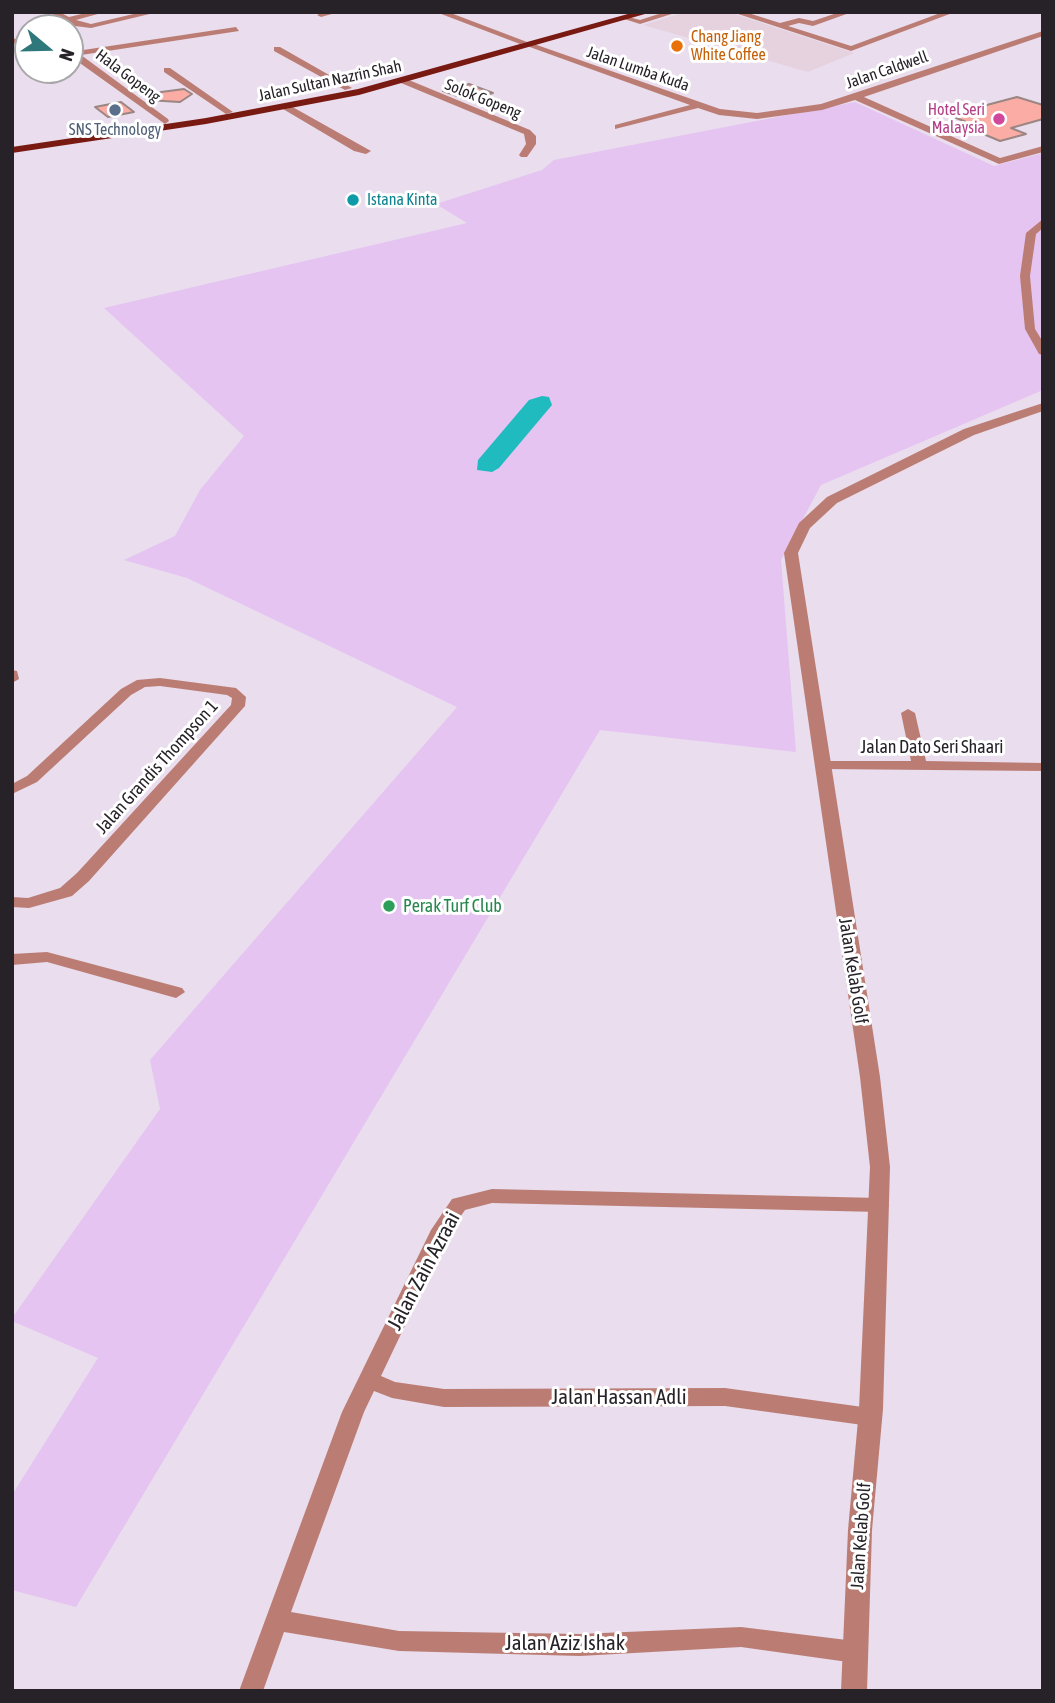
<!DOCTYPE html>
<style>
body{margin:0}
#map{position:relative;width:1055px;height:1703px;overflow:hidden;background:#e9ddee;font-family:"Asap Condensed",sans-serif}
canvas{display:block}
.frame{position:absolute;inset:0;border:14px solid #262228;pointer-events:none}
.north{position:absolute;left:14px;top:14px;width:70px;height:70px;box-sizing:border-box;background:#fff;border:2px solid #a8a7a9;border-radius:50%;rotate:109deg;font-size:19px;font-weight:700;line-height:28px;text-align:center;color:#262228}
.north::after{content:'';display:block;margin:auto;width:24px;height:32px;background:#2e787c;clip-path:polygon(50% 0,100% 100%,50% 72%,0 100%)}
</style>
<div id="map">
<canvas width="1055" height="1703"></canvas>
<div class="frame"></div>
<div class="north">N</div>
</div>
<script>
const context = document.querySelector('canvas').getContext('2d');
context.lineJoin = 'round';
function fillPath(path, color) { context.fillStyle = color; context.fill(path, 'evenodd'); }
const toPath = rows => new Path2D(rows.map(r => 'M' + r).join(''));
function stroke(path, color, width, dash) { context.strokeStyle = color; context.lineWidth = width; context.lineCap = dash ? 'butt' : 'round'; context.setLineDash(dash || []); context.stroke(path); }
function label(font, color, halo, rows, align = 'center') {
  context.font = font + ' "Asap Condensed",sans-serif'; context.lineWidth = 6; context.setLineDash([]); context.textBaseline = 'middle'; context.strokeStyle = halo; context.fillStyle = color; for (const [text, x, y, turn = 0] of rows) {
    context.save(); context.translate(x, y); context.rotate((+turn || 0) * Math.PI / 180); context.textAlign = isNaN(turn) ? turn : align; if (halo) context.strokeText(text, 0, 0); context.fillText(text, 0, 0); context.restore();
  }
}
fillPath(toPath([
 [686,12,728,12,854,53,808,72,643,25]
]), '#e6d1df');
fillPath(toPath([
 [855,102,994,166,1043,153,1043,390,821,485,781,560,796,752,600,730,76,1607,12,1590,12,1495,98,1358,12,1321,12,1318,160,1109,150,1060,457,707,187,578,124,560,175,536,200,490,244,436,104,308,467,223,436,204,542,170,554,160]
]), '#e5c4f2');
fillPath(toPath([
 [542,396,549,397,552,405,499,468,492,472,477,470,478,460,529,400]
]), '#20bbbf');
const building = toPath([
 [469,84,493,93,469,100,443,91,469,84],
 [184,89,192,94,180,102,147,100,149,98,147,97,161,92,184,89],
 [1017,97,1043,105,1043,119,1011,128,1026,134,1000,141,969,128,976,126,949,115,1017,97],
 [121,102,134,112,108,117,95,107,121,102]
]);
fillPath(building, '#fbaca4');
stroke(building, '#9b8683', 2);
fillPath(toPath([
 [48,12,59,12,69,17,90,12,105,12,76,20,91,24,142,12,158,12,91,28,75,26,48,12],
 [339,12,321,17,317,15,323,12,339,12],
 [436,12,448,12,527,42,520,44,436,12],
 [665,12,678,12,640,24,621,18,625,16,640,20,665,12],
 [732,12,745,12,780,23,799,18,813,21,840,12,852,12,813,26,799,23,788,26,851,46,943,12,955,12,851,51,732,12],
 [236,27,239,31,81,55,168,119,169,121,165,124,70,56,70,52,236,27],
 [1043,31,1043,36,864,97,1000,158,1043,146,1043,152,999,164,855,100,822,110,757,119,719,115,698,108,615,129,615,125,690,105,527,46,534,44,720,109,757,113,821,104,1043,31],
 [12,38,28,42,28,47,12,43,12,38],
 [274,47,280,47,352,88,345,90,274,51,274,47],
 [164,68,170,68,233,112,226,114,164,72,164,68],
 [404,78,530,130,536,136,536,144,527,157,521,157,519,155,526,144,524,134,401,83,401,79,404,78],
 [283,105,289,105,371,151,366,154,354,151,283,109,283,105],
 [1043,219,1043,228,1036,234,1030,276,1035,329,1043,342,1043,355,1039,354,1025,329,1020,276,1026,233,1043,219],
 [12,670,17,671,19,679,12,683,12,670],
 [160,678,236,688,246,697,245,706,89,881,72,896,29,908,12,907,12,897,28,898,60,888,77,873,231,705,232,698,227,695,160,686,145,687,131,695,37,782,12,794,12,784,27,776,121,689,137,680,160,678],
 [908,709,915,713,926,761,1043,763,1043,771,822,769,815,765,822,761,911,761,901,713,908,709],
 [47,952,182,988,185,992,176,998,47,962,12,965,12,954,47,952],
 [492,1189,879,1198,886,1200,889,1205,886,1210,879,1212,492,1203,465,1210,449,1233,381,1376,395,1382,444,1389,725,1388,870,1408,877,1411,881,1417,877,1423,870,1426,725,1406,444,1407,392,1398,374,1391,364,1412,291,1612,399,1631,580,1634,741,1627,855,1641,863,1645,867,1652,863,1659,855,1663,741,1647,580,1656,399,1651,284,1632,263,1691,239,1691,342,1412,431,1230,452,1199,492,1189]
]), '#bb7d73');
fillPath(toPath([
 [1043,403,1043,411,974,435,837,503,810,528,798,553,880,1077,890,1167,883,1409,872,1530,867,1691,841,1691,848,1530,859,1409,870,1167,860,1077,784,553,799,523,827,497,964,429,1043,403]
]), '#bb7d73');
fillPath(toPath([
 [635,12,652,12,359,95,206,124,12,153,12,147,206,118,358,89,635,12]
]), '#781a12');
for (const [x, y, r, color] of [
 [677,46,7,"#e8710a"],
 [115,110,7,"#5c6f8a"],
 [999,119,7,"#d1479c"],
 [353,200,7,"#0f9aa8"],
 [389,906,7,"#2e9e5b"]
]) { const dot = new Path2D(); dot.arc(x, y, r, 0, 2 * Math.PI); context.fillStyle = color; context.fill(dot); stroke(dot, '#fff', 2.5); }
label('16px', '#c56008', '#fff', [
 ["Chang Jiang",691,37],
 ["White Coffee",691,55]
], 'left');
label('16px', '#262228', '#fff', [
 ["Jalan Lumba Kuda",638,69,19],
 ["Jalan Caldwell",887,70,-19],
 ["Hala Gopeng",128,76,37],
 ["Jalan Sultan Nazrin Shah",330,81,-12],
 ["Solok Gopeng",483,99,22]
]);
label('16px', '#b23c85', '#fff', [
 ["Hotel Seri",985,110],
 ["Malaysia",985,128]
], 'right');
label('16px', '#4e5e75', '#fff', [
 ["SNS Technology",115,130]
]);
label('16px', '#0d838f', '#fff', [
 ["Istana Kinta",367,200]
], 'left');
label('18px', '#262228', '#fff', [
 ["Jalan Dato Seri Shaari",932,747],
 ["Jalan Grandis Thompson 1",157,767,-48],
 ["Jalan Kelab Golf",853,971,81],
 ["Jalan Kelab Golf",861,1536,-86]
]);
label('18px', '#27864d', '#fff', [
 ["Perak Turf Club",403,906]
], 'left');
label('21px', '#262228', '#fff', [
 ["Jalan Zain Azraai",424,1271,-62],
 ["Jalan Hassan Adli",619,1397],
 ["Jalan Aziz Ishak",565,1643]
]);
</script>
